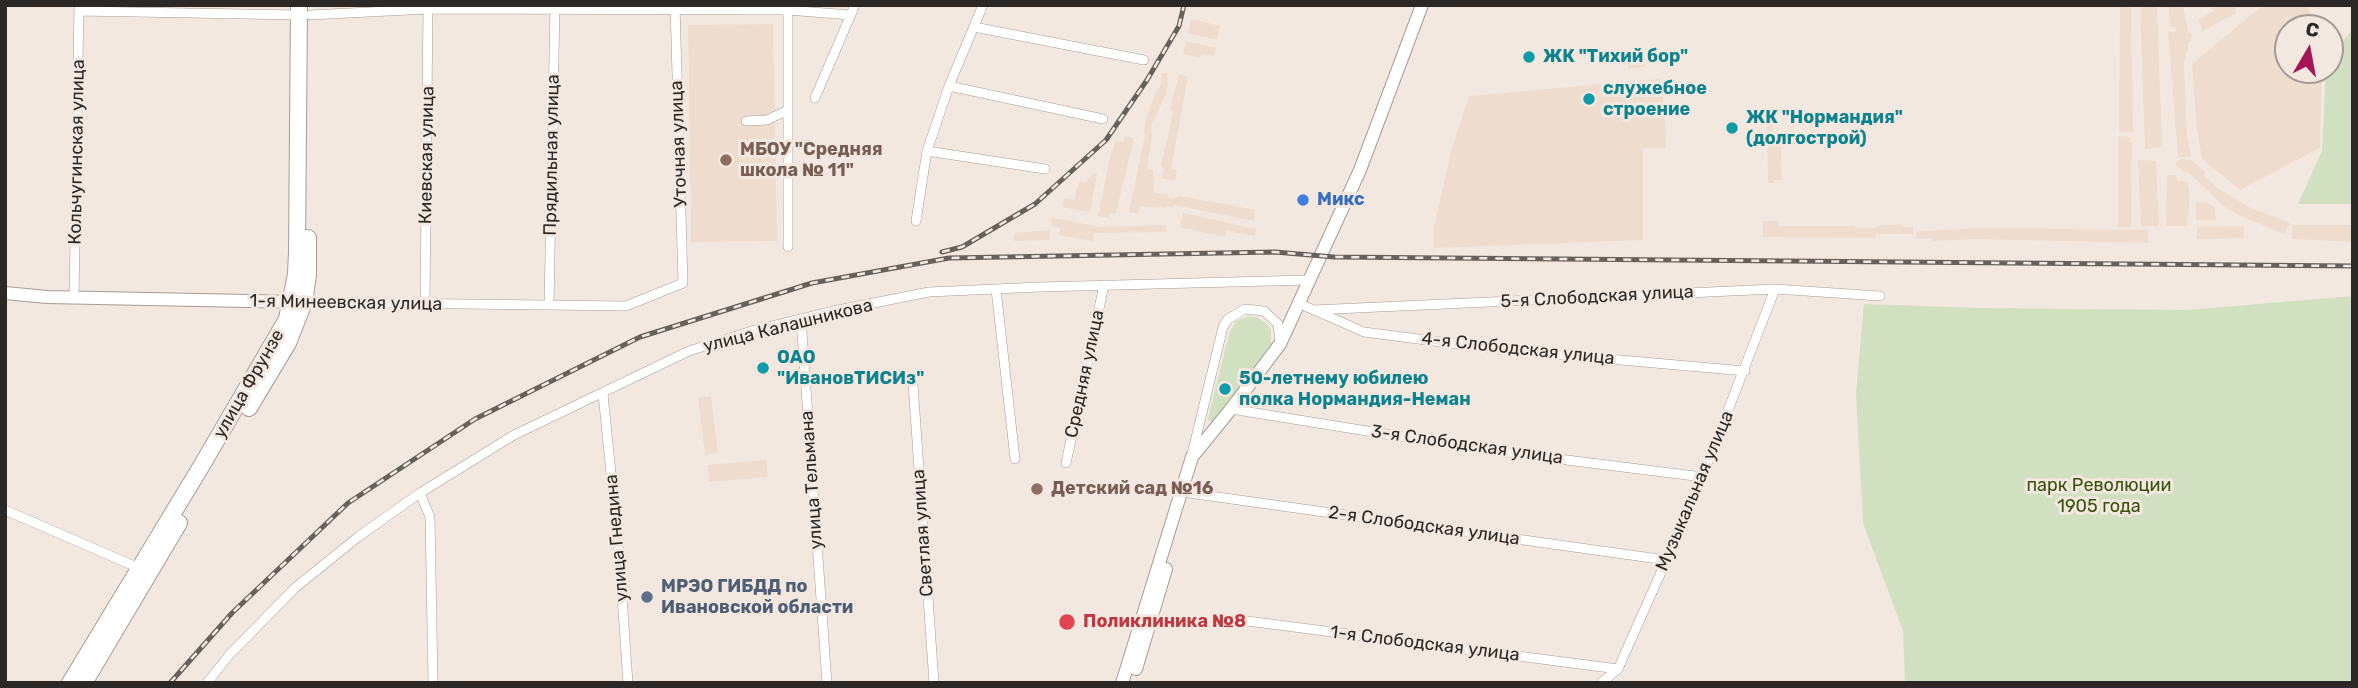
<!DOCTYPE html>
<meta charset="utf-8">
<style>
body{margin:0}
#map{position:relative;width:2358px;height:688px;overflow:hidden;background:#f3e8e0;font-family:Rubik,sans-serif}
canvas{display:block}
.frame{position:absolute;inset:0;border:7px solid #2c2825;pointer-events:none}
.north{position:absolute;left:2274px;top:14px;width:70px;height:70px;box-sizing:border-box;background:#f3e8e0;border:2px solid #a39b95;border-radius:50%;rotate:10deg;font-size:19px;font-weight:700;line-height:28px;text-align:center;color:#2c2825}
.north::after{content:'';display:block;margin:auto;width:24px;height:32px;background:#a41456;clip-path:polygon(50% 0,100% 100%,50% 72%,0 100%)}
</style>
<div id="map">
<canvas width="2358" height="688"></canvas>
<div class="frame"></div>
<div class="north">С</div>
</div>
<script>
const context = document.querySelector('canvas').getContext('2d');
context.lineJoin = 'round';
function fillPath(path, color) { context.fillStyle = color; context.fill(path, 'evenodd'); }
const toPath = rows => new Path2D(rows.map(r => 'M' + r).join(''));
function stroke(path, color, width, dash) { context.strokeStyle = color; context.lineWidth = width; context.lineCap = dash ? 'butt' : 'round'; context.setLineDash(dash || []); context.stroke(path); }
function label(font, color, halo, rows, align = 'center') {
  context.font = font + ' Rubik,sans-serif'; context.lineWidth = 6; context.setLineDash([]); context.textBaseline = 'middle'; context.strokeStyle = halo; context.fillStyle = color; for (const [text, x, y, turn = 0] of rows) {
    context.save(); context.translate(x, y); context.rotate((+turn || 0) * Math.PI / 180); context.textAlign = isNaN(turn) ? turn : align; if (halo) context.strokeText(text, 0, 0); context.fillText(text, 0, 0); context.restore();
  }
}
fillPath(toPath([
 [2120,5,2131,5,2133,132,2119,131],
 [2140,5,2157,5,2162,147,2145,149],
 [2168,5,2183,5,2188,33,2191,33,2192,41,2189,42,2184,65,2187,134,2191,157,2178,157,2168,32,2176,31,2176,27,2170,27],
 [2211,5,2239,5,2235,9,2236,13,2203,31,2198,20,2214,11],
 [2263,5,2308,5,2314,28,2288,28,2288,70,2322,70,2320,148,2240,190,2202,159,2197,130,2192,64],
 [1191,19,1220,26,1217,40,1188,33],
 [773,24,777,241,691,242,688,25],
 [1186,41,1216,48,1214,56,1202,54,1200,58,1183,54],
 [1654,54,1655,62,1645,62,1645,67,1628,69,1628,55],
 [1162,73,1167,73,1168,84,1165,97,1151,126,1152,136,1147,168,1153,170,1154,192,1168,195,1169,198,1174,199,1180,196,1255,210,1254,221,1174,205,1173,207,1166,206,1165,208,1140,206,1138,214,1129,212,1145,135,1144,134,1146,118,1155,94,1161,84],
 [1179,74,1188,77,1171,168,1177,170,1175,181,1161,178,1164,168,1161,166,1173,112,1170,110],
 [1660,79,1665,113,1666,148,1643,148,1643,240,1434,248,1434,227,1452,148,1469,96],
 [1767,119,1773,119,1773,146,1781,146,1782,180,1774,180,1774,183,1768,183],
 [1125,136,1134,138,1116,213,1110,213,1109,218,1098,216,1110,157,1116,141,1123,142],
 [2118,136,2130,137,2130,142,2132,143,2131,227,2118,227],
 [2180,159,2191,160,2205,172,2204,175,2216,187,2249,207,2290,223,2284,234,2239,215,2224,206,2188,172,2186,173,2175,164],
 [2138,160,2156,161,2159,226,2141,226],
 [1093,173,1097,174,1090,212,1062,207,1064,198,1074,200,1079,182,1086,182],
 [2167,175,2176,175,2177,181,2188,182,2190,196,2187,226,2166,226],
 [2196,202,2208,203,2215,207,2216,220,2196,220],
 [1183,213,1256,229,1255,236,1227,231,1225,237,1180,227],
 [1052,218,1101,227,1166,225,1166,232,1094,233,1093,241,1059,235,1060,228,1051,226],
 [1763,221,1779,221,1779,226,1854,226,1855,228,1876,228,1877,226,1902,224,1903,227,1913,227,1913,234,1876,234,1875,238,1763,237],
 [2293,225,2353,225,2353,242,2292,239],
 [2243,226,2244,238,2197,239,2197,227],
 [1986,228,2148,230,2148,243,1976,239,1932,241,1932,238,1917,239,1916,233,1921,231],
 [1050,230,1050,240,1014,241,1014,233],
 [711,396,718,453,705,455,698,398],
 [766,460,768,477,709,482,707,465]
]), '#eeddcf');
fillPath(toPath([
 [2353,29,2353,204,2298,204,2322,151,2326,70,2330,70,2330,56],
 [2353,296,2353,683,1905,683,1903,631,1863,523,1856,393,1864,304,1979,308,2187,310],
 [1249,316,1256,317,1267,324,1271,330,1271,344,1214,421,1210,422,1208,419,1229,334,1236,321]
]), '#d1e0c1');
const street = toPath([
 [788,7,788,247],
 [79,11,299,15],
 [310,15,428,9,787,10,850,15],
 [974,27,1144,60],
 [949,86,1103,119],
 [815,98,855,5],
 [746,121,767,120,788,110],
 [927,151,1045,169],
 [916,221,927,151,949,86,983,5],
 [996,289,1015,459],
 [74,298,79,5],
 [304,302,626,306,683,283,675,5],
 [1298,303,1364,332,1496,349,1745,371],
 [425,304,428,5],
 [549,305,555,6],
 [1313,310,1775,289,1880,296],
 [801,319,827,683],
 [913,384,934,683],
 [603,394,619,553,628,683],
 [1231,409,1478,449,1703,477],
 [1192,454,1223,327,1228,319,1245,309,1264,311,1278,324,1280,342],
 [1066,463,1104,285],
 [420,493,430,517,433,683],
 [1189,493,1666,560],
 [5,510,139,568],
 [1232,619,1618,669],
 [207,683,230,654,296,587,358,537,420,493,514,435,689,351,755,330,833,311,929,292,1040,287,1308,280],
 [1601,683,1618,669,1694,498,1775,289]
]);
const secondary = toPath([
 [5,293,47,297,299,302],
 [1136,669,1166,569],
 [1122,683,1192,457,1231,409,1280,344,1360,170,1422,5]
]);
const highway = toPath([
 [249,408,288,343,304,302,308,275,308,238],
 [70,683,202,465,287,319,296,274,297,252,299,5],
 [84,683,179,523]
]);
stroke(street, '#a69c94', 10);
stroke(secondary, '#a69c94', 14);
stroke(highway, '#a69c94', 18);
stroke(street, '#fff', 9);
stroke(secondary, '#fff', 12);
stroke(highway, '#fff', 16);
const rail = toPath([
 [942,252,962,247,1035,204,1106,140,1147,80,1179,26,1184,5],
 [170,683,232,613,348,503,475,419,640,337,812,283,949,258,1275,252,1334,257,2353,266]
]);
stroke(rail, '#67615c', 5);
stroke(rail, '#f3e8e0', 2.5, [8]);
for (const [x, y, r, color] of [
 [1529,57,7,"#0f9aa8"],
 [1589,99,7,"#0f9aa8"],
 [1732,128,7,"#0f9aa8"],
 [726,160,7,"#8d6e63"],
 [1303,200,7,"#3f7fe0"],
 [763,368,7,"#0f9aa8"],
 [1225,389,7,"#0f9aa8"],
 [1037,489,7,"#8d6e63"],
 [647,597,7,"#5c6f8a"],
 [1067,622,9,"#e0444e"]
]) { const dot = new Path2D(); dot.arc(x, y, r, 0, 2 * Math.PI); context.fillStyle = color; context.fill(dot); stroke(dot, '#f3e8e0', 2.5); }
label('bold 18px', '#0d838f', '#f3e8e0', [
 ["ЖК \"Тихий бор\"",1543,57],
 ["служебное",1603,89],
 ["строение",1603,110],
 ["ЖК \"Нормандия\"",1746,118],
 ["(долгострой)",1746,139],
 ["ОАО",777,358],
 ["\"ИвановТИСИз\"",777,379],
 ["50-летнему юбилею",1239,379],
 ["полка Нормандия-Неман",1239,400]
], 'left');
label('18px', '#2c2825', '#f3e8e0', [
 ["Уточная улица",679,144,-92],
 ["Кольчугинская улица",77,152,-89],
 ["Киевская улица",427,155,-89],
 ["Прядильная улица",552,155,-89],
 ["5-я Слободская улица",1597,297,-3],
 ["1-я Минеевская улица",346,303,1],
 ["улица Калашникова",788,326,-14],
 ["4-я Слободская улица",1518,349,6],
 ["Средняя улица",1085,374,-78],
 ["улица Фрунзе",249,384,-60],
 ["3-я Слободская улица",1467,445,8],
 ["улица Тельмана",812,480,-94],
 ["Музыкальная улица",1695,491,-67],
 ["2-я Слободская улица",1424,526,8],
 ["Светлая улица",923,533,-94],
 ["улица Гнедина",617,538,-95],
 ["1-я Слободская улица",1425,644,7]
]);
label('bold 18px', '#785e54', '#f3e8e0', [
 ["МБОУ \"Средняя",740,150],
 ["школа № 11\"",740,171],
 ["Детский сад №16",1051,489]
], 'left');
label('bold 18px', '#366cbe', '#f3e8e0', [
 ["Микс",1317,200]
], 'left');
label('18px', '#385109', '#f3e8e0', [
 ["парк Революции",2099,486],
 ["1905 года",2099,507]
]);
label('bold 18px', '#4e5e75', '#f3e8e0', [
 ["МРЭО ГИБДД по",661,587],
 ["Ивановской области",661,608]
], 'left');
label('bold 18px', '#be3a42', '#f3e8e0', [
 ["Поликлиника №8",1083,622]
], 'left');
</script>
